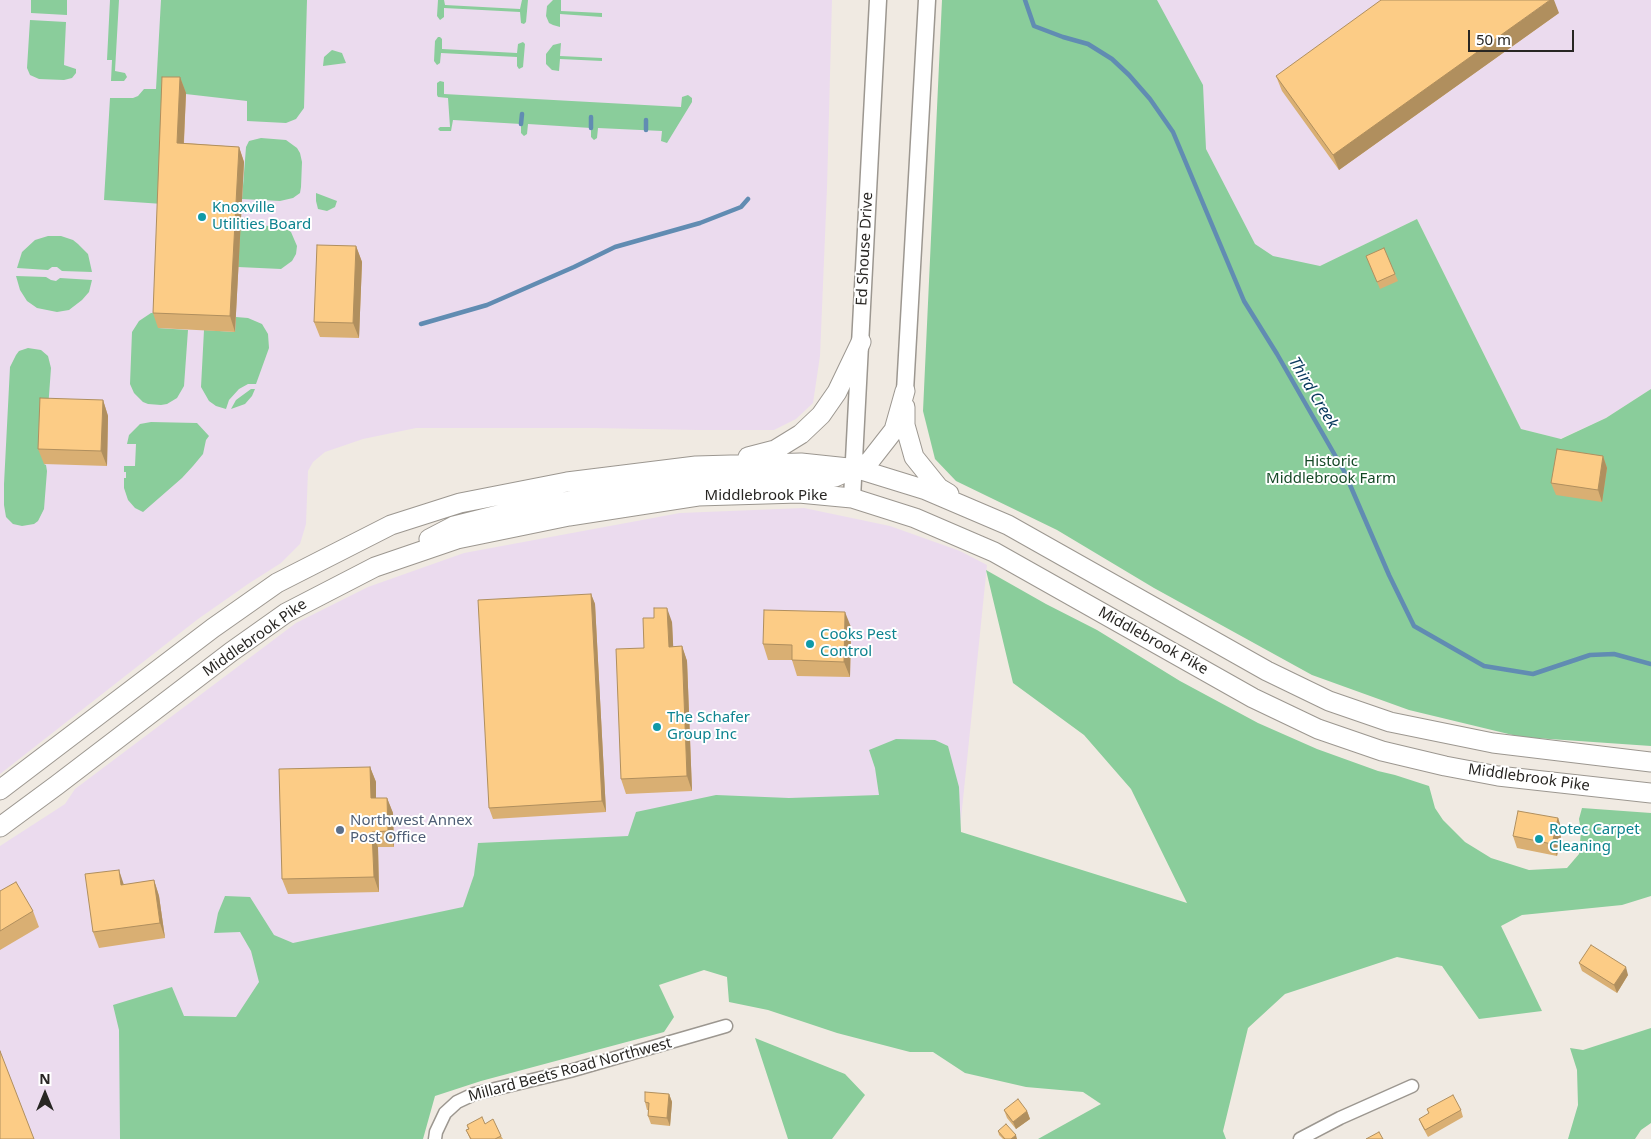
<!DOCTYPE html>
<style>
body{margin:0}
#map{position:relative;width:1651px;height:1139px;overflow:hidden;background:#f0eae2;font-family:"Noto Sans",sans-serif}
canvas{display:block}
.north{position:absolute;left:20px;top:1069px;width:50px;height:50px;-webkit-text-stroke:4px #fff;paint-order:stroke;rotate:0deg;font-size:14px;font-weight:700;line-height:20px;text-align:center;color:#282623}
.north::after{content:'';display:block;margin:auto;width:18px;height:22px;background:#282623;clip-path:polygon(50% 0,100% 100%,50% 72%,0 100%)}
.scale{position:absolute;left:1468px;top:30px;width:106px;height:22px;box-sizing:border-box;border:2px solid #282623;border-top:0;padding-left:6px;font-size:15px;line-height:18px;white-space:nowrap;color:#282623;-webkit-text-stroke:4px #fff;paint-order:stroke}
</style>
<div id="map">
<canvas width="1651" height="1139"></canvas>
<div class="north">N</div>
<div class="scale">50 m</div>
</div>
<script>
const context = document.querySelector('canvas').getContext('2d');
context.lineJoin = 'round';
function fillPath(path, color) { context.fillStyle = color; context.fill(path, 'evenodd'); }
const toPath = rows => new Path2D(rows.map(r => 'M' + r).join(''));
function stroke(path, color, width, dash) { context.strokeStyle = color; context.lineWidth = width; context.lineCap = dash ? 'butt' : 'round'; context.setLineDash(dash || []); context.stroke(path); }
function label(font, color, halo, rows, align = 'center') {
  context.font = font + ' "Noto Sans",sans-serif'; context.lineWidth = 4; context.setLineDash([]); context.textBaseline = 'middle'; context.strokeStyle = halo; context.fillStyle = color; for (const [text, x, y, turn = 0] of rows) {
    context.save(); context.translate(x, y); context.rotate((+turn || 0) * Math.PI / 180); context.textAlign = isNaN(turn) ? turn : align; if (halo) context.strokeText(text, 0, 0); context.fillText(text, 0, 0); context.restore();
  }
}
fillPath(toPath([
 [0,0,832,0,827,188,820,356,813,403,796,419,774,430,698,430,594,428,416,428,363,439,325,452,313,462,308,471,306,524,300,544,281,563,248,584,198,619,0,774],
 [1138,0,1651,0,1651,389,1606,418,1560,439,1521,429,1417,219,1261,295],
 [804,508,890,526,960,551,987,565,957,858,230,1139,0,1139,0,846,65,804,75,789,296,623,368,587,464,553,680,513]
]), '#ebdbee');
fillPath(toPath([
 [31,0,67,0,67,15,31,13],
 [110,0,119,0,115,71,125,73,127,77,124,81,111,81,112,60,107,60],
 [161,0,307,0,304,108,296,119,286,123,247,121,247,101,168,92,163,204,104,200,110,98,133,98,138,96,144,89,156,89],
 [438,0,444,0,445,5,520,9,522,0,528,0,526,22,524,24,521,23,520,12,444,8,444,17,440,20,437,16],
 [553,0,561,0,561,11,602,13,602,17,560,14,560,27,553,25,549,23,546,16,547,6],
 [942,0,1157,0,1203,85,1206,149,1255,244,1273,256,1320,266,1417,219,1521,429,1561,439,1606,418,1651,389,1651,746,1521,737,1409,710,1312,675,1154,588,1057,530,956,481,935,459,923,411],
 [30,20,66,22,64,65,76,69,76,73,72,78,64,80,39,79,30,75,27,68],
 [438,37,440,37,442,39,442,49,517,53,518,44,523,42,525,44,523,67,519,69,517,66,517,57,441,53,440,63,437,65,434,61,435,41],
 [561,43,560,56,602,58,602,61,560,59,559,71,552,70,546,64,546,54,553,45],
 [332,50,342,53,346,63,323,66,324,57],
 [440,81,444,82,444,94,681,107,682,97,688,95,692,98,692,102,667,143,661,141,662,131,598,128,597,138,594,140,591,137,591,128,528,124,527,134,524,136,521,133,521,124,453,120,451,131,440,131,438,129,440,127,450,127,448,98,438,97,437,95,437,83],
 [261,138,286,140,297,148,300,153,302,162,301,187,300,193,293,198,280,201,242,199,246,147,249,141],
 [316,193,337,201,335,207,327,211,318,209,316,201],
 [240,224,284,227,291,232,297,246,296,254,292,261,281,269,238,267],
 [48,236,61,236,73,240,78,244,88,254,92,272,62,271,57,267,52,267,48,270,17,268,22,252,35,240],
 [16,276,46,277,51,280,56,281,60,278,92,280,89,292,82,300,69,310,57,312,37,308,27,301,20,290],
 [151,313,159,313,158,328,188,330,184,386,177,398,167,404,161,405,148,404,143,402,134,393,130,384,132,332,139,321],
 [236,317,248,318,262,324,268,334,269,348,256,384,248,384,239,389,229,400,226,409,216,406,209,401,201,387,204,330,235,332],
 [28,348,41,350,48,356,51,368,44,464,46,465,47,471,44,509,38,521,34,524,22,526,13,524,6,517,4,505,4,484,10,367,16,355,19,351],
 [251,389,255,389,252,396,245,404,231,409,236,400],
 [151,422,197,423,209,436,206,440,203,454,193,466,182,478,143,512,135,508,128,500,124,488,124,478,126,478,126,472,124,472,124,466,135,466,136,444,127,444,129,435,140,424],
 [986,570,1046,604,1097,630,1180,681,1258,723,1317,749,1378,771,1395,775,1429,786,1435,808,1443,820,1465,842,1491,858,1529,870,1567,868,1579,854,1581,831,1579,819,1582,808,1651,813,1651,896,1622,905,1522,915,1501,926,1542,1011,1479,1019,1442,966,1397,957,1285,994,1248,1028,1223,1131,1226,1139,1038,1139,1101,1104,1083,1092,1026,1087,965,1073,933,1052,910,1052,837,1033,768,1010,729,1002,727,977,704,970,659,985,674,1017,664,1032,481,1081,435,1096,423,1139,120,1139,119,1030,113,1005,172,987,184,1016,236,1017,259,982,251,951,240,932,214,933,218,913,225,896,250,897,274,935,293,943,463,907,474,875,478,843,628,836,636,812,716,795,789,798,879,795,875,768,869,750,896,739,935,740,948,746,959,787,961,832,1187,903,1131,789,1084,735,1013,683],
 [1651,1028,1651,1123,1641,1130,1635,1139,1568,1139,1578,1105,1577,1070,1570,1048,1583,1050],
 [755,1038,845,1074,865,1095,832,1139,788,1139]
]), '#8acd9b');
stroke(toPath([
 [1025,0,1034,26,1063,37,1088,44,1112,59,1129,75,1150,99,1173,132,1244,301,1277,354,1344,471,1389,575,1414,626,1484,666,1533,674,1590,655,1614,654,1651,664],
 [521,124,522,114],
 [591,128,591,117],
 [646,130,646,120],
 [421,324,487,305,574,267,615,247,700,223,741,207,748,199]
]), '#618cb2', 4.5);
const minor = toPath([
 [435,1139,436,1132,445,1113,457,1102,474,1094,570,1071,726,1026],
 [1300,1139,1340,1118,1412,1086]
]);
const tertiary = toPath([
 [905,391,927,0],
 [852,498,878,0]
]);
const secondary = toPath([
 [905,407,905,425,914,457,939,488,949,494],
 [748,457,775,450,801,434,821,415,837,392,861,342],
 [429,539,454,526,526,508,691,482,803,480,835,477,869,462,894,430,905,391],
 [0,790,213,628,277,583,391,525,460,503,567,482,696,466,801,463,858,469,926,490,1008,525,1267,671,1329,701,1390,722,1493,743,1651,762],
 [0,827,57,785,231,652,286,613,375,567,457,539,569,516,698,496,799,493,852,498,915,518,994,552,1253,698,1318,729,1382,751,1445,766,1498,776,1651,793]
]);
stroke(minor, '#9c9790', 15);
stroke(tertiary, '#9c9790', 19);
stroke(secondary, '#9c9790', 21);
stroke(minor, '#fff', 12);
stroke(tertiary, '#fff', 16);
stroke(secondary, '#fff', 19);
fillPath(toPath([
 [1559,13,1339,170,1282,91,1276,76],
 [180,77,186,93,184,143,239,147,244,162,235,332,158,328,153,313],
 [356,246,362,262,359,338,320,337,314,322],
 [1366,256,1395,274,1398,281,1380,289],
 [103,400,108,416,107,466,44,464,38,449],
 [1603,456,1607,468,1602,502,1556,495,1551,483],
 [591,594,595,604,606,812,493,819,489,808],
 [654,618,672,622,673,647,682,646,687,661,692,791,626,794,621,779,644,648],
 [851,627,850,677,797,676,792,660,768,660,763,644],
 [370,767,376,782,376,798,387,798,393,813,394,847,378,847,379,892,288,894,282,879],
 [1558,818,1562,830,1557,856,1517,848,1513,836],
 [154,880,159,896,165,938,99,948,93,932,124,885],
 [0,891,33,911,39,927,0,950],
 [1579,963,1628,975,1617,993,1582,971],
 [669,1094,672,1102,670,1126,651,1124,648,1116,648,1110,647,1110,645,1102],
 [1427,1109,1461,1110,1463,1117,1428,1137,1422,1126,1419,1119,1429,1114],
 [1004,1110,1027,1111,1030,1119,1016,1129,1007,1118],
 [485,1124,501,1136,503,1139,470,1139,466,1130,468,1129,467,1125],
 [998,1131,1017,1139,1003,1139,999,1135]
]), '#d9af73');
fillPath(toPath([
 [1550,0,1554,0,1559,13,1339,170,1333,155],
 [180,77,186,93,183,158,177,143],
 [239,147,244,162,235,332,230,316],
 [356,246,362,262,359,338,353,323],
 [103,400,108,416,107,466,101,451],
 [1603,456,1607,468,1602,502,1598,490],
 [591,594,595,604,606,812,602,801],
 [667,608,672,622,674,662,669,647],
 [845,612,851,627,850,677,844,662],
 [682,646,687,661,692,791,687,776],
 [370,767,376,782,376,814,371,798],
 [387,798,393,813,394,847,388,831],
 [1558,818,1562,830,1557,856,1552,844],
 [372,832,378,847,379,892,374,877],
 [119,870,124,885,121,885],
 [154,880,159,896,165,938,160,923],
 [1626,967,1628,975,1617,993,1614,985],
 [669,1094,672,1102,670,1126,667,1118],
 [1027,1111,1030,1119,1016,1129,1013,1122],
 [1016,1135,1017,1139,1011,1139]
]), '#b08f5e');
const building = toPath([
 [1381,0,1550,0,1333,155,1276,76,1381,0],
 [162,77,180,77,177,143,239,147,230,316,153,313,162,77],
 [317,245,356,246,353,323,314,322,317,245],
 [1384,248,1395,274,1377,282,1366,256,1384,248],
 [40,398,103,400,101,451,38,449,40,398],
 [1557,449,1603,456,1598,490,1551,483,1557,449],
 [591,594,602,801,489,808,478,600,591,594],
 [654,608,667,608,669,647,682,646,687,776,621,779,616,649,644,648,643,618,654,618,654,608],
 [764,610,845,612,844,662,792,660,792,645,763,644,764,610],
 [370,767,371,798,387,798,388,831,372,832,374,877,282,879,279,769,370,767],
 [1518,811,1558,818,1552,844,1513,836,1518,811],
 [119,870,121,885,154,880,160,923,93,932,85,874,119,870],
 [16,882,33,911,0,931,0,891,16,882],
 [1591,945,1626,967,1614,985,1579,963,1591,945],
 [0,1051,34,1139,0,1139,0,1051],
 [645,1092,669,1094,667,1118,648,1116,649,1103,645,1102,645,1092],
 [1453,1095,1461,1110,1425,1130,1419,1119,1429,1113,1427,1109,1453,1095],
 [1018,1099,1027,1111,1013,1122,1004,1110,1018,1099],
 [482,1117,485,1124,493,1119,501,1136,495,1139,471,1139,466,1130,469,1129,467,1125,482,1117],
 [1006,1124,1016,1135,1011,1139,1005,1139,998,1131,1006,1124],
 [1379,1132,1383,1139,1366,1139,1379,1132]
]);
fillPath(building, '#fccc86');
stroke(building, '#b08f5e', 1);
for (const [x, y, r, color] of [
 [202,217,5,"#0f9aa8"],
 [810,644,5,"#0f9aa8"],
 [657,727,5,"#0f9aa8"],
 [340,830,5,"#5c6f8a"],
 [1539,839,5,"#0f9aa8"]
]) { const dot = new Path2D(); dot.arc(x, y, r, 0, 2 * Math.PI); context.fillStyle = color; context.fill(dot); stroke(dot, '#fff', 2); }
label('15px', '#0d838f', '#fff', [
 ["Knoxville",212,208],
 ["Utilities Board",212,225],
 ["Cooks Pest",820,635],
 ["Control",820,652],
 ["The Schafer",667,718],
 ["Group Inc",667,735],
 ["Rotec Carpet",1549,830],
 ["Cleaning",1549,847]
], 'left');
label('15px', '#282623', '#fff', [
 ["Ed Shouse Drive",865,249,-87],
 ["Middlebrook Pike",766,496],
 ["Middlebrook Pike",255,638,-35],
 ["Middlebrook Pike",1153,641,29],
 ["Middlebrook Pike",1529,778,8],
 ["Millard Beets Road Northwest",570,1070,-15]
]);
label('15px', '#154926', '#fff', [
 ["Historic",1331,462],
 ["Middlebrook Farm",1331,479]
]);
label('15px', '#4e5e75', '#fff', [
 ["Northwest Annex",350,821],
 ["Post Office",350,838]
], 'left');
label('italic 16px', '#07385c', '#fff', [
 ["Third Creek",1313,393,59]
]);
</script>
